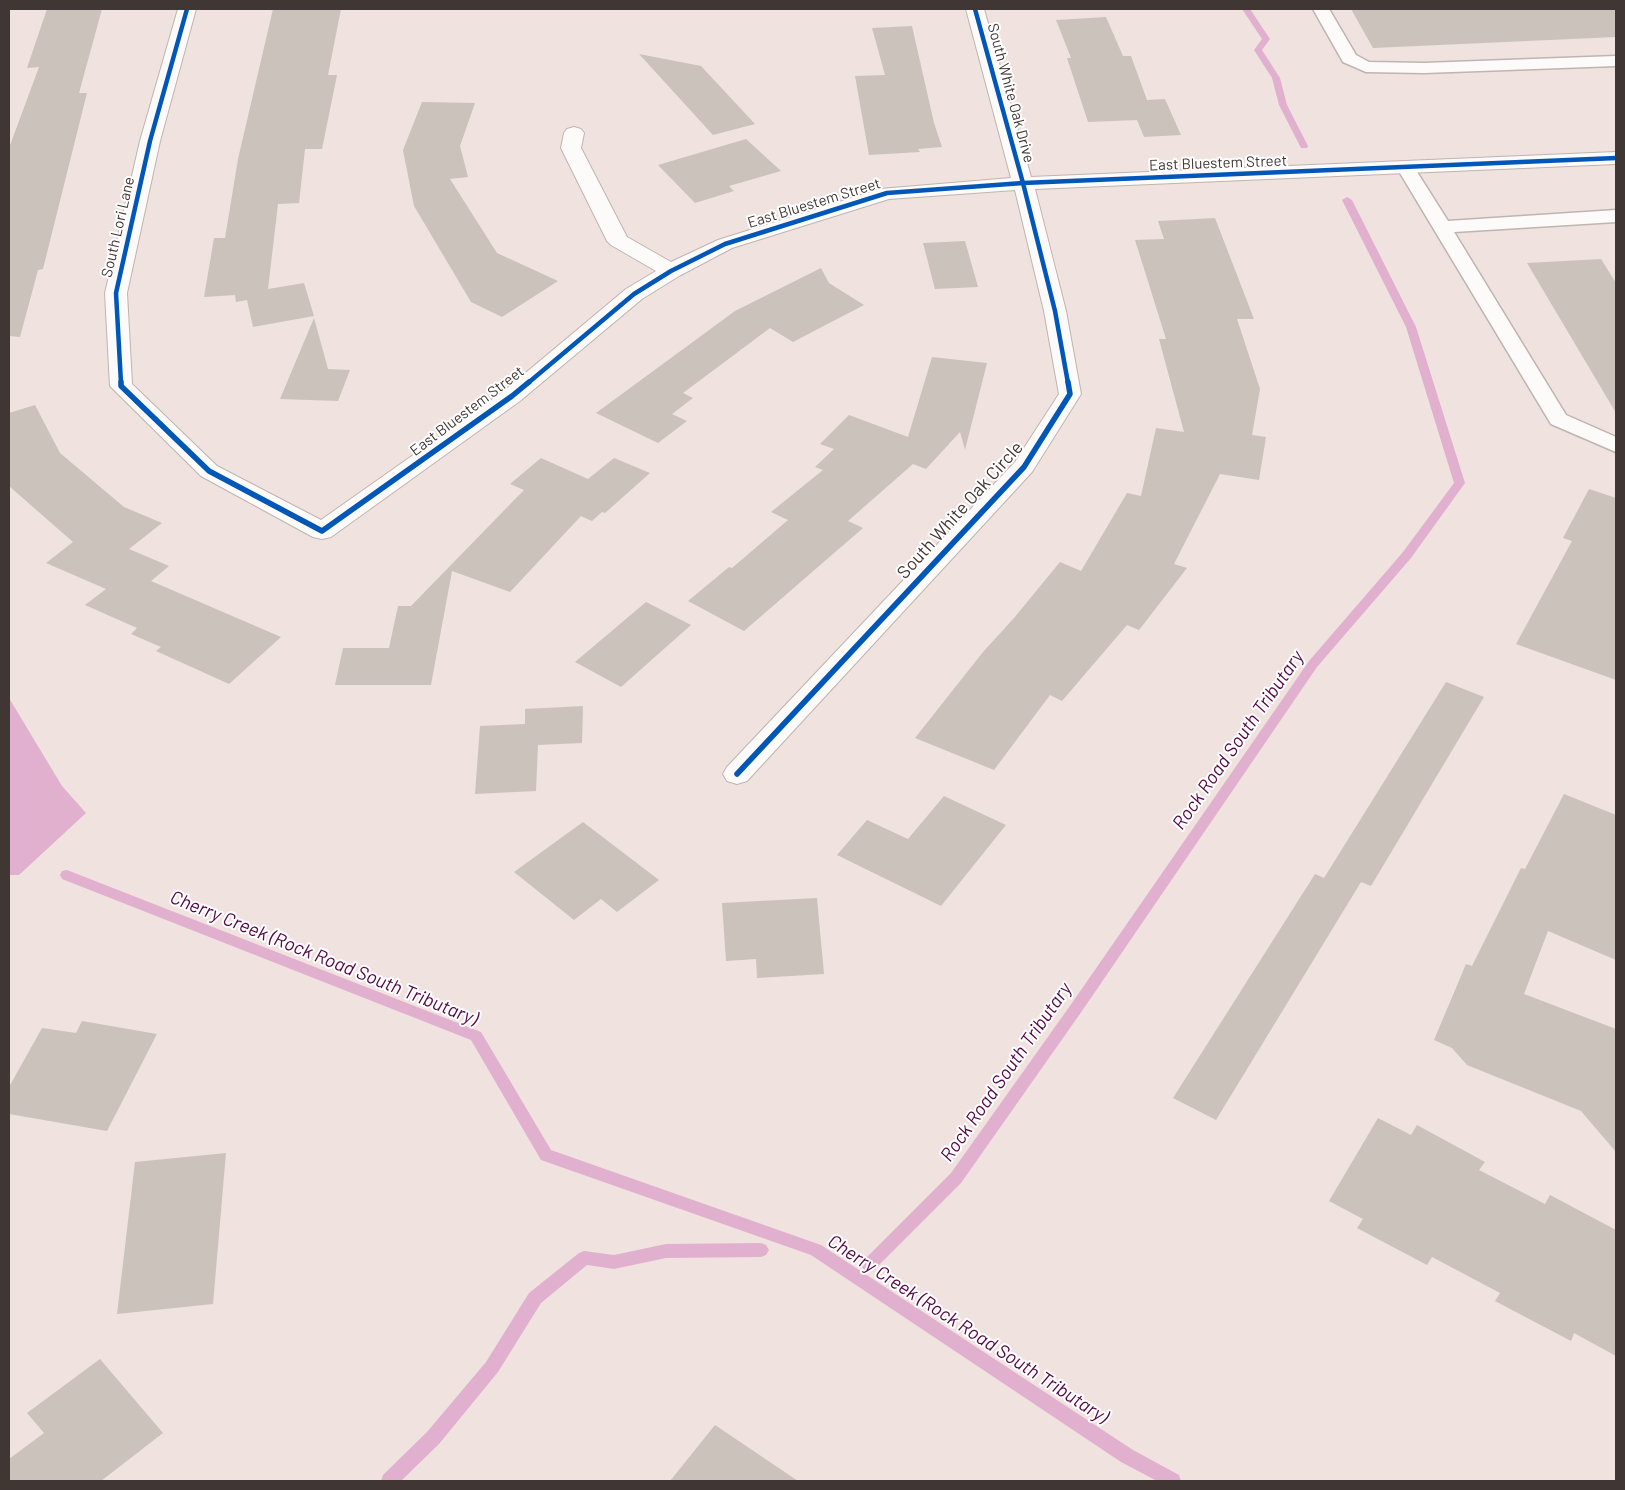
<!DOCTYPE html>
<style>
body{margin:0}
#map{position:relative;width:1625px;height:1490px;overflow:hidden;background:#f0e2de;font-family:Barlow,sans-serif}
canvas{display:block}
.frame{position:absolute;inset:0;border:10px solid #403634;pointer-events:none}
</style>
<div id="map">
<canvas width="1625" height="1490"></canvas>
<div class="frame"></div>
</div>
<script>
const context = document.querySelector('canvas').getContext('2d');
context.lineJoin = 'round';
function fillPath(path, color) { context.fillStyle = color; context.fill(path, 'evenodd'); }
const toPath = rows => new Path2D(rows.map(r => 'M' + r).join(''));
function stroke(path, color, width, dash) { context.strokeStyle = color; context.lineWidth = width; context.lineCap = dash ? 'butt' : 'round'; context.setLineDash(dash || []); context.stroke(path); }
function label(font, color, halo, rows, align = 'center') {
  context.font = font + ' Barlow,sans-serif'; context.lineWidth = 4; context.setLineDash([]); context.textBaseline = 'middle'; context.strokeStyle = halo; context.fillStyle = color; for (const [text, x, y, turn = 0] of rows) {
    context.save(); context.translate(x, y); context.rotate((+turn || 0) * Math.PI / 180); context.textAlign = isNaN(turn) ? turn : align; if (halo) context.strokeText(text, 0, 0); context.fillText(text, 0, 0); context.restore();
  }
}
fillPath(toPath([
 [9,698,62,786,86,813,19,875,9,875]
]), '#e1b0cf');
fillPath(toPath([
 [1242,9,1250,9,1270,39,1262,50,1280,78,1287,105,1308,146,1307,148,1301,148,1300,146,1279,105,1272,78,1254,50,1262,39,1242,9],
 [1347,197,1352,200,1416,327,1465,483,1411,558,1317,667,1082,1011,961,1183,874,1270,869,1272,864,1270,861,1265,864,1260,951,1173,1072,1003,1309,661,1403,552,1454,483,1406,327,1342,200,1347,197],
 [67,870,481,1032,551,1150,821,1245,1133,1450,1179,1475,1181,1481,1157,1481,1121,1462,811,1255,541,1160,471,1040,62,879,60,875,62,871,67,870],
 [761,1243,766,1245,769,1250,766,1255,761,1257,666,1258,614,1269,587,1265,541,1303,498,1372,439,1444,401,1481,381,1481,383,1475,427,1432,486,1362,529,1293,579,1253,584,1251,614,1255,666,1244,761,1243]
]), '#e1b0cf');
fillPath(toPath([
 [47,9,102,9,79,93,87,93,43,269,38,270,20,337,9,336,10,165,9,165,9,148,39,67,27,68],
 [273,9,341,9,328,75,337,75,322,149,305,149,299,203,278,204,268,289,304,283,314,316,253,327,247,300,236,302,235,295,204,297,214,238,225,238,238,159],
 [1351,9,1616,9,1616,37,1373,48],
 [1106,17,1123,56,1131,56,1147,100,1165,99,1181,135,1144,137,1137,120,1088,122,1067,58,1071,58,1056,20],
 [912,26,934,123,942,147,918,149,920,152,869,155,855,76,885,75,872,28],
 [639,54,701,66,755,124,713,135],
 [422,102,475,103,460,146,468,177,450,179,497,253,558,281,502,317,471,302,414,206,403,150],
 [746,139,781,171,729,186,734,191,695,203,658,165],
 [1215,218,1254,319,1237,319,1260,389,1252,435,1266,437,1259,480,1220,474,1174,564,1187,568,1139,630,1127,625,1062,701,1050,695,994,770,915,738,983,652,1014,618,1060,562,1081,571,1127,493,1141,496,1156,428,1184,432,1159,339,1166,339,1135,240,1164,239,1158,221],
 [965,241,978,287,935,289,923,243],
 [1601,259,1616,283,1616,413,1527,263],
 [821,268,829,283,864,305,793,342,770,328,683,393,693,398,672,414,687,421,658,443,596,413,735,311],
 [314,318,328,369,350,370,338,401,280,399],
 [932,357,987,363,965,450,960,432,926,469,913,464,848,521,863,528,744,631,688,601,729,567,732,568,788,520,771,512,823,470,815,467,834,449,820,444,849,415,908,437],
 [35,405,60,453,124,507,162,523,129,549,169,566,151,581,281,637,229,684,156,651,161,647,131,634,137,628,85,605,106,589,46,563,73,542,9,486,9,413],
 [541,458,588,479,614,458,650,473,605,513,602,512,592,521,581,516,510,592,452,571,431,685,335,685,343,648,389,648,398,606,411,606,524,490,510,484],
 [1589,489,1616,498,1616,680,1516,644,1572,541,1563,538],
 [646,602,691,625,621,687,575,662],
 [1446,682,1484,697,1371,886,1361,882,1216,1120,1173,1098,1315,874,1324,878],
 [583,706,582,743,538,745,536,791,475,794,480,726,525,724,525,709],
 [1564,794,1616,815,1616,960,1548,931,1524,994,1616,1029,1616,1152,1581,1111,1467,1065,1452,1048,1434,1040,1466,964,1472,966,1521,868,1525,869],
 [944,796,1006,825,941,906,837,855,867,820,908,839],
 [583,822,659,880,617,912,601,899,574,920,514,872],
 [817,898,824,974,757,978,756,959,726,961,722,903],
 [82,1021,157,1034,107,1131,9,1114,9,1087,42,1028,76,1033],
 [1378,1118,1411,1135,1417,1125,1485,1162,1479,1170,1545,1204,1550,1195,1616,1230,1616,1356,1574,1333,1571,1341,1495,1301,1500,1293,1432,1257,1427,1265,1357,1228,1363,1219,1329,1201],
 [226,1153,213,1304,117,1314,135,1162],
 [100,1359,163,1433,101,1481,9,1481,9,1459,44,1433,27,1413],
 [715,1425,798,1481,670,1481]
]), '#cbc2bc');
const service = toPath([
 [1313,9,1329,9,1356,55,1369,62,1424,63,1616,56,1616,66,1424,73,1366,72,1343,62,1313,9],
 [1406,163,1412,164,1448,221,1616,210,1616,222,1454,232,1566,415,1616,437,1616,452,1551,424,1397,168,1400,164,1406,163]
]);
const minor = toPath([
 [178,9,196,9,160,141,127,293,132,384,217,466,321,520,504,391,626,289,656,271,611,245,607,241,561,148,564,133,567,129,574,127,581,129,584,133,581,148,627,237,671,262,718,240,880,189,1011,178,966,9,984,9,1031,177,1616,152,1616,164,1035,189,1066,311,1081,394,1032,472,747,781,737,784,727,781,723,774,727,767,1015,462,1059,394,1044,311,1015,190,889,199,732,248,679,276,642,299,520,401,331,537,322,539,313,537,201,476,110,386,105,293,140,141,178,9]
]);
stroke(service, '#bfb4b1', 3);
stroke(minor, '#bfb4b1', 2);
fillPath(service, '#fdfbfa');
fillPath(minor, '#fdfbfa');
stroke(toPath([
 [975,9,1023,183,1055,311,1068,383],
 [121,383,116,293,150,141,187,9],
 [528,383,634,294,671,271,725,244,887,193,1023,183,1616,158]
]), '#0057b8', 4.5);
stroke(toPath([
 [121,382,121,386,209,471,322,531,512,396,529,382],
 [737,774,1024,467,1070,394,1068,382]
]), '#0057b8', 5.5);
label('15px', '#403634', '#fff', [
 ["South White Oak Drive",1011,93,75],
 ["East Bluestem Street",1218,163,-2],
 ["East Bluestem Street",814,203,-17],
 ["South Lori Lane",118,227,-77],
 ["East Bluestem Street",467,411,-37]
]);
label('18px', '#403634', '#fff', [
 ["South White Oak Circle",960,510,-48]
]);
label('italic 19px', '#530646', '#fff', [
 ["Rock Road South Tributary",1238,740,-55],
 ["Cherry Creek (Rock Road South Tributary)",324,958,22],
 ["Rock Road South Tributary",1006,1072,-55],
 ["Cherry Creek (Rock Road South Tributary)",968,1329,33]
]);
</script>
